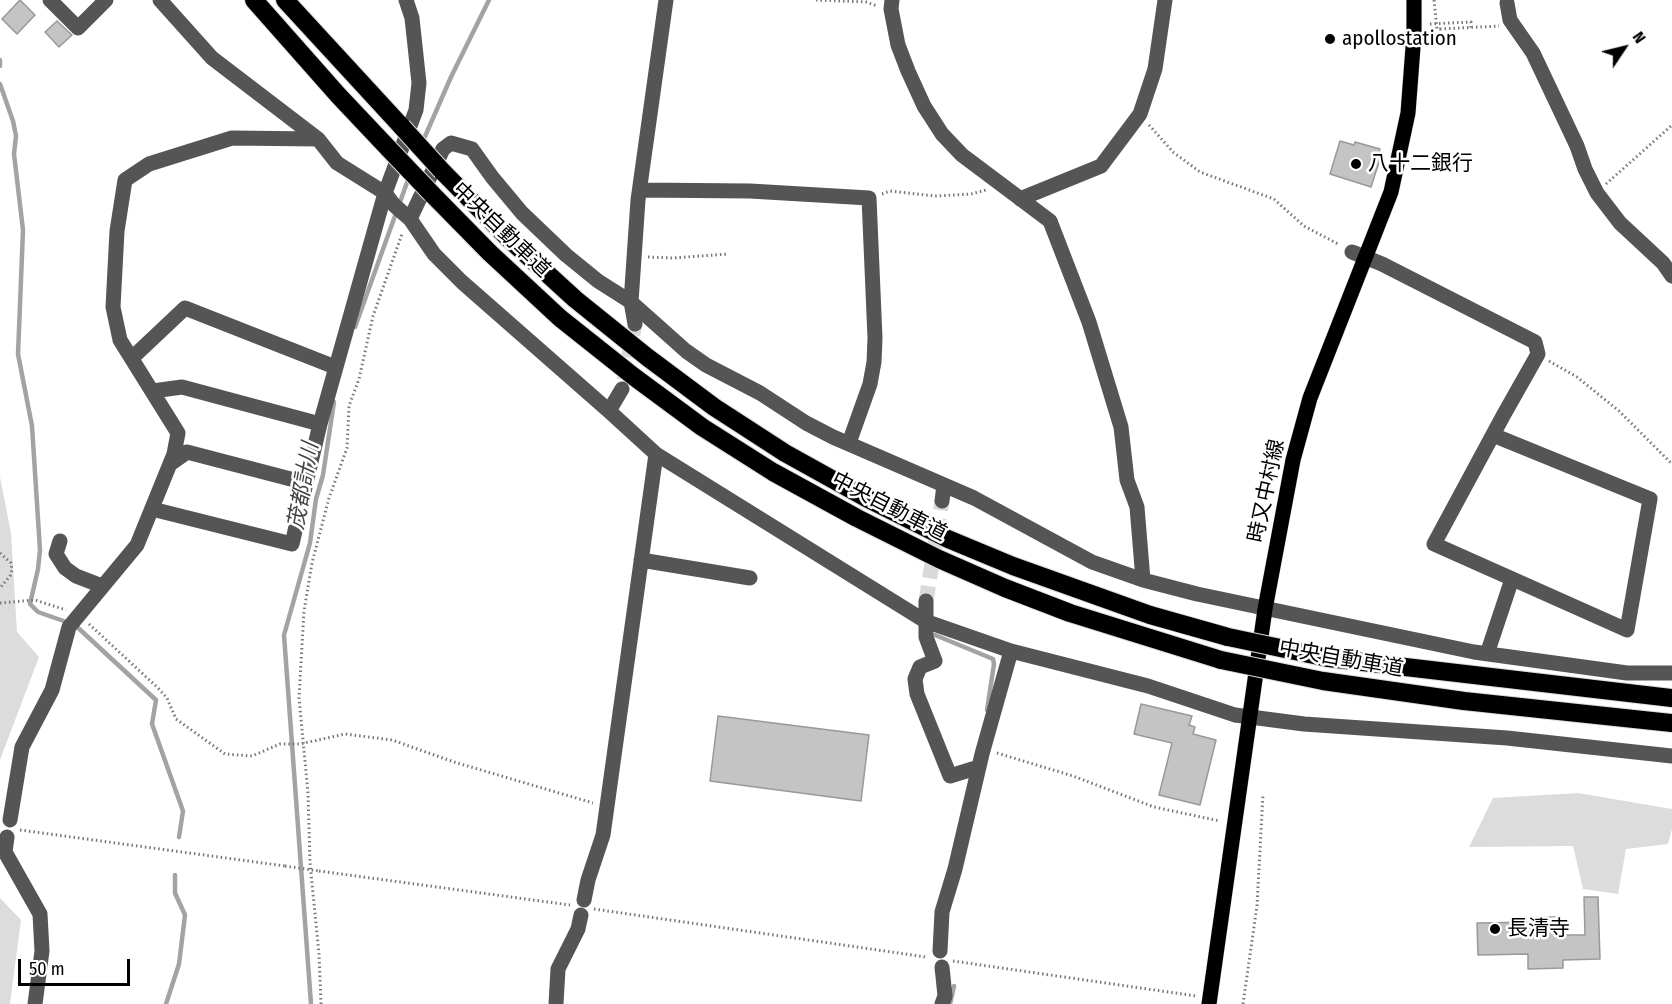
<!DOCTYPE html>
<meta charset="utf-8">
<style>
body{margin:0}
#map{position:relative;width:1672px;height:1004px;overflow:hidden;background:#fff;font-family:"Fira Sans Condensed",sans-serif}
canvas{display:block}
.north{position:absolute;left:1594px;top:18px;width:60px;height:60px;-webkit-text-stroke:4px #fff;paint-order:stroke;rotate:55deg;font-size:16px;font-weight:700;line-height:24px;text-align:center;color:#000}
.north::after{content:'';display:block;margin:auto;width:21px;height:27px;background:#000;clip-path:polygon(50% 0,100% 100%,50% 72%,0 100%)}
.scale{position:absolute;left:18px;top:959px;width:112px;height:27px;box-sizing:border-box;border:3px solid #000;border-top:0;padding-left:8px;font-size:18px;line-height:21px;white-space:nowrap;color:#000;-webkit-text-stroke:4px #fff;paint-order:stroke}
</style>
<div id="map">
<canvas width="1672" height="1004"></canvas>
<div class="north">N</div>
<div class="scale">50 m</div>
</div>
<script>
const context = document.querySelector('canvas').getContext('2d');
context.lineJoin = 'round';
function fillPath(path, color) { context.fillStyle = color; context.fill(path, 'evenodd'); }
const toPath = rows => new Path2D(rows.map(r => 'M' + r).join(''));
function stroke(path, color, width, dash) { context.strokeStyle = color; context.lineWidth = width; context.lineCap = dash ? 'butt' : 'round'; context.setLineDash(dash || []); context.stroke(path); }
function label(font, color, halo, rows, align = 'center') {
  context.font = font + ' "Fira Sans Condensed","Noto Sans JP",sans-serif'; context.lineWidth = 5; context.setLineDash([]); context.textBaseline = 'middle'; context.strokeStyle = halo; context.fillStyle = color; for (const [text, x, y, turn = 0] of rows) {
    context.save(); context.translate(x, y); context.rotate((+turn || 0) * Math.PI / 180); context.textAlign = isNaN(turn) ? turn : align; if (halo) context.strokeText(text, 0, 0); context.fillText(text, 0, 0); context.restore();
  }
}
fillPath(toPath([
 [0,477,11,533,17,632,39,657,0,760],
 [1578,793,1672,809,1672,829,1668,844,1626,849,1618,894,1583,889,1573,846,1469,847,1493,798],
 [0,898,21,920,10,1004,0,1004]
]), '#dcdcdc');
stroke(toPath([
 [0,60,0,66],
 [0,84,13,121,16,136,14,154,23,230,18,354,32,426,40,550,38,569,30,604,38,612,75,625,156,700,152,724,183,811,179,837],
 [423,141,451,77,489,0],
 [355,327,409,177],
 [935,635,993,659,994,664,987,710],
 [166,1004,179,964,185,915,175,893,175,875],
 [311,1004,284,635,310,543,316,499,323,475,334,402],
 [950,1004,954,986]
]), '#a3a3a3', 4.5);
const building = toPath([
 [20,0,35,15,17,34,2,19,20,0],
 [57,21,72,35,59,47,45,32,57,21],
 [1340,141,1354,145,1355,142,1380,149,1379,152,1382,153,1371,187,1330,174,1340,141],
 [1141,704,1192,716,1189,725,1195,727,1193,734,1216,740,1200,805,1159,795,1172,743,1134,734,1141,704],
 [718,716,869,735,861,801,710,781,718,716],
 [1584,897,1598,897,1600,959,1563,960,1563,968,1528,969,1528,954,1478,955,1477,923,1534,922,1534,917,1555,917,1556,935,1585,935,1584,897]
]);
fillPath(building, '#c4c4c4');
stroke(building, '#999', 1.5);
stroke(toPath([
 [624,380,635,324],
 [926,601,942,501]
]), '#d9d9d9', 15, [15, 8]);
const major = toPath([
 [1209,1004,1265,609,1293,460,1310,398,1391,192,1408,113,1414,34,1414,0]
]);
const highway = toPath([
 [254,0,338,95,389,149],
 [285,0,402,127],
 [442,171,506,236,575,299,647,357,714,407,785,453,866,498,948,539,1013,566,1150,615,1228,637],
 [432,194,490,253,560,318,633,376,702,427,773,472,857,518,939,559,1005,588,1070,613,1221,660],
 [1328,658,1672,698],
 [1323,681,1464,701,1672,723]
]);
stroke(major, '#dbdbdb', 16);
stroke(highway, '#dbdbdb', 20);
stroke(toPath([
 [816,0,866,2,877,6],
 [1430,24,1471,22,1471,28],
 [1440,29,1499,26],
 [1149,125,1173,152,1200,172,1274,199,1304,226,1340,245],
 [1606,184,1672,125],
 [882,194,890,191,935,196,971,194,986,190],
 [648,257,673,258,728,254],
 [1549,361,1577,377,1619,411,1672,464],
 [0,553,11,563,12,570,10,576,0,588],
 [0,603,35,600,66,610],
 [89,624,158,688,167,698,176,719,225,754,252,756,280,744,300,744,345,734,392,740,454,762,593,803],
 [997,753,1073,776,1154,807,1220,821],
 [20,830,285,866],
 [319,871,570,905],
 [594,909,926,957],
 [953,961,1196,996],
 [321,1004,319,954,310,863,308,793,299,698,304,611,312,563,329,498,347,448,349,406,359,379,373,316,402,234],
 [1243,1004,1257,906,1263,794]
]), '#777', 3, [1.5, 3]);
stroke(toPath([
 [50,0,78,28,106,0],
 [160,0,212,58,318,139,337,163,385,193,394,205,410,219,434,254,462,282,609,411,656,454,925,621,1011,651,1148,686,1235,715,1304,724,1507,738,1672,756],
 [892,0,891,9,898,45,908,71,924,106,942,134,962,155,1050,221,1089,322,1121,427,1127,480,1137,507,1143,580],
 [1507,3,1510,20,1533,53,1577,146,1585,169,1597,193,1620,223,1663,263,1672,276],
 [640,190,750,191,869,198,875,338,874,362,870,384,849,443],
 [1020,199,1101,166,1140,114,1155,69,1165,0],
 [410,219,443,149,451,143,472,149,492,177,522,213,566,255,598,281,631,302,686,351,706,365,760,393,806,423,833,437,974,498,1092,562,1143,580,1197,594,1474,652,1627,673,1672,673],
 [1352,252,1382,264,1535,342,1538,354,1503,416,1434,544,1627,630,1650,499,1493,435],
 [635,324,631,302,638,200,666,0],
 [132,358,185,308,335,367],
 [153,391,182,387,320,424],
 [609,411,622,389],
 [170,464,187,452,306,483,320,424,385,193,416,110,419,83,412,18,406,0],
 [942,501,944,485],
 [152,509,292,544,306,483],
 [60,541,56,554,65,568,76,576,102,586],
 [641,560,750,578],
 [926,601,926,637,935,661,920,667,915,679,917,694,950,776,979,767],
 [1487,654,1512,579],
 [10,820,22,747,52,690,69,627,137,545,174,454,178,433,120,340,113,307,117,231,125,180,149,164,232,138,318,139],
 [7,837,5,852,40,914,42,951,35,1004],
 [584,900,588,880,603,835,656,454],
 [940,951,942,912,955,869,982,754,1011,651],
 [556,1004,558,969,578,929,581,915],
 [942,1004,945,996,942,967]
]), '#555', 15);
stroke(major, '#000', 15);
stroke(highway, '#000', 18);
const highwayBridge = toPath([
 [402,127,442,171],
 [389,149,432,194],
 [1228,637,1328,658],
 [1221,660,1323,681]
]);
stroke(highwayBridge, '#dbdbdb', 20, []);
stroke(toPath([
 [1434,0,1437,29,1440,29],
 [285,866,319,871]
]), '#777', 3, [1.5, 3]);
stroke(highwayBridge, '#000', 18);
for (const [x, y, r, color] of [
 [1330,39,6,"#000"],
 [1356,164,6,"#000"],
 [1495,929,6,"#000"]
]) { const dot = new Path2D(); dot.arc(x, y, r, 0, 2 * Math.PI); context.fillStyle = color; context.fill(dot); stroke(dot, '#fff', 2); }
label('21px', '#000', '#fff', [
 ["apollostation",1342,39],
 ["八十二銀行",1368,164],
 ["長清寺",1507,929]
], 'left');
label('21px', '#000', '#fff', [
 ["中央自動車道",501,230,44],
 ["時又中村線",1267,491,-78],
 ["中央自動車道",889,507,27],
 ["中央自動車道",1341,659,10]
]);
label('italic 22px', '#444', '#fff', [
 ["茂都計川",304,486,-80]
]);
</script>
